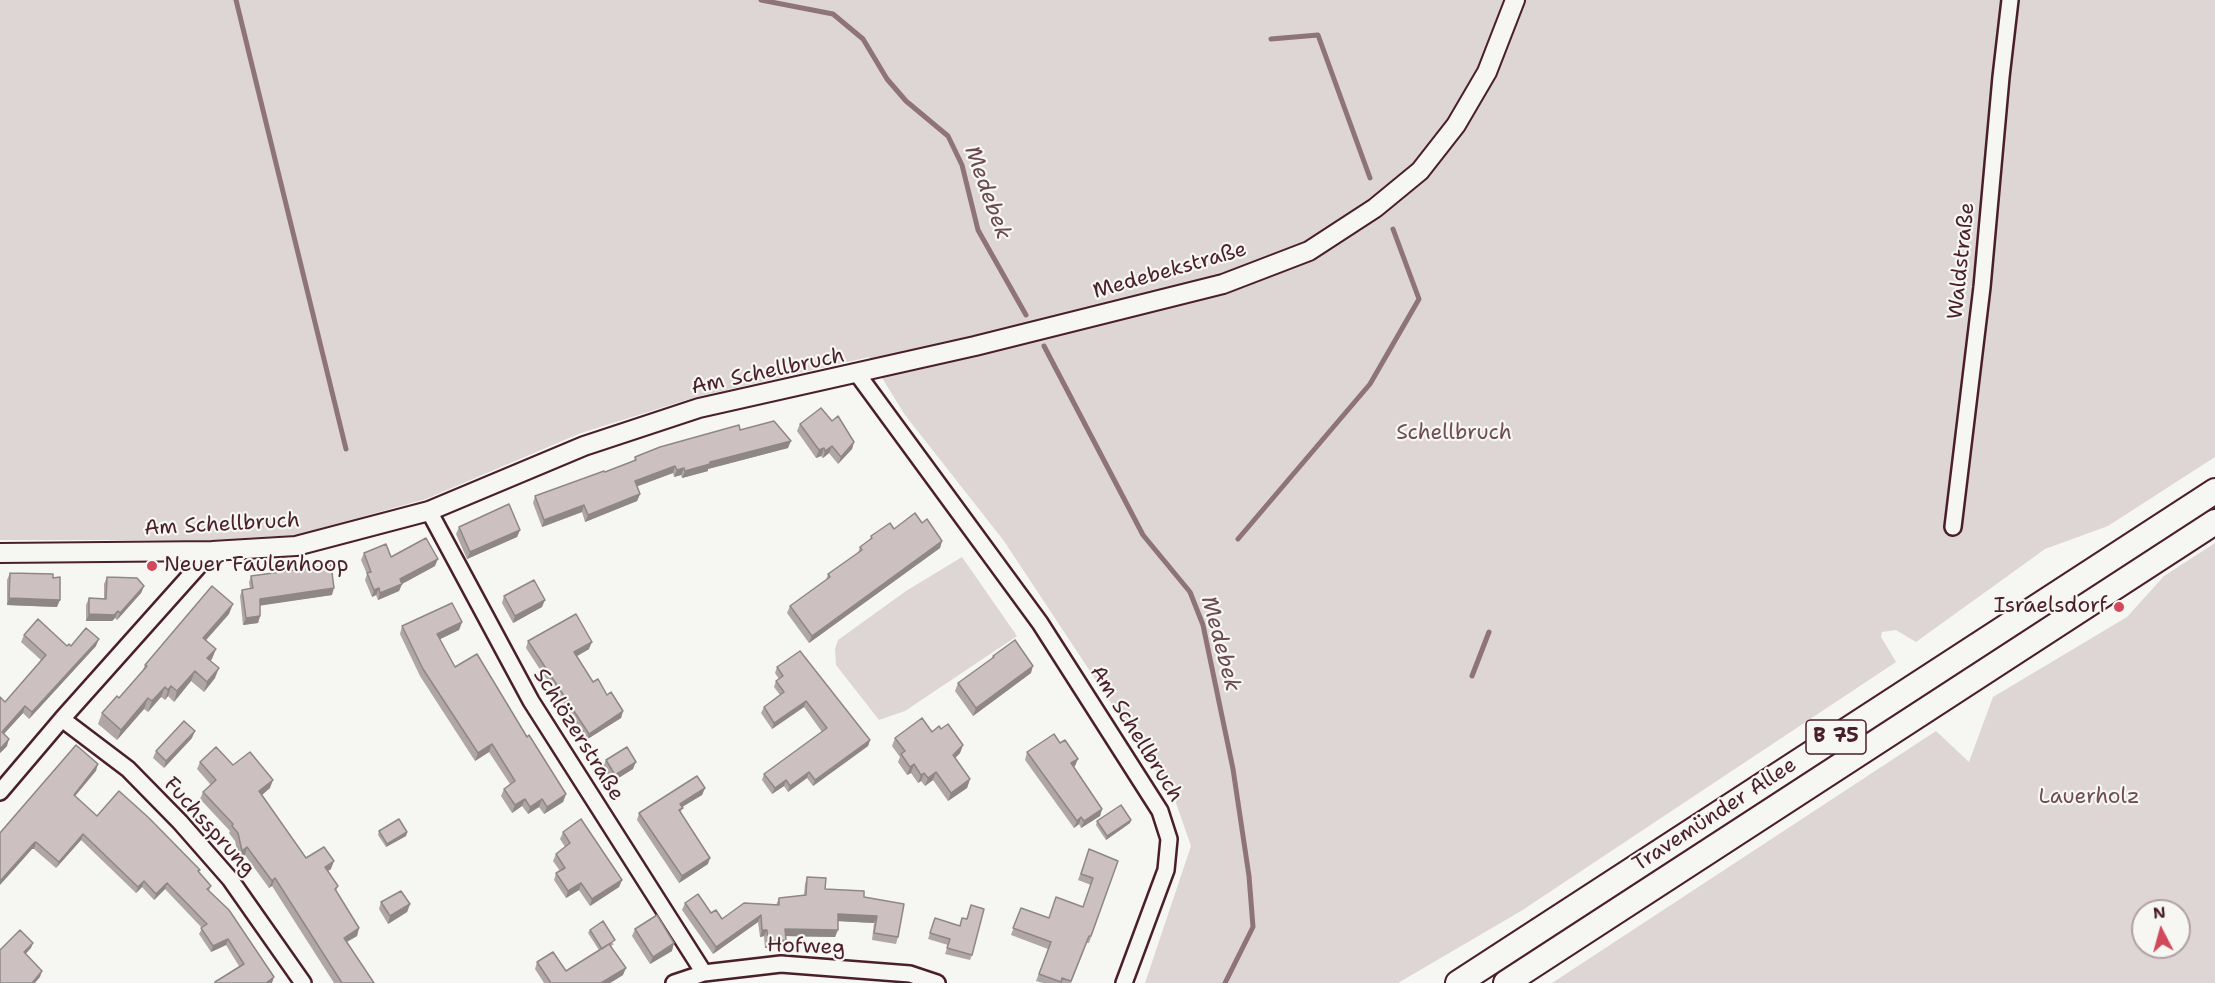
<!DOCTYPE html>
<meta charset="utf-8">
<style>
body{margin:0}
#map{position:relative;width:2215px;height:983px;overflow:hidden;background:#f6f6f2;font-family:"Shantell Sans",sans-serif}
canvas{display:block}
.north{position:absolute;left:2131px;top:899px;width:60px;height:60px;box-sizing:border-box;background:#f6f6f2;border:2px solid #b1a0a2;border-radius:50%;rotate:354deg;font-size:16px;font-weight:700;line-height:24px;text-align:center;color:#4a1f2b}
.north::after{content:'';display:block;margin:auto;width:21px;height:27px;background:#d1495b;clip-path:polygon(50% 0,100% 100%,50% 72%,0 100%)}
</style>
<div id="map">
<canvas width="2215" height="983"></canvas>
<div class="north">N</div>
</div>
<script>
const context = document.querySelector('canvas').getContext('2d');
context.lineJoin = 'round';
function fillPath(path, color) { context.fillStyle = color; context.fill(path, 'evenodd'); }
const toPath = rows => new Path2D(rows.map(r => 'M' + r).join(''));
function stroke(path, color, width, dash) { context.strokeStyle = color; context.lineWidth = width; context.lineCap = dash ? 'butt' : 'round'; context.setLineDash(dash || []); context.stroke(path); }
function label(font, color, halo, rows, align = 'center') {
  context.font = font + ' "Shantell Sans",sans-serif'; context.lineWidth = 4.5; context.setLineDash([]); context.textBaseline = 'middle'; context.strokeStyle = halo; context.fillStyle = color; for (const [text, x, y, turn = 0] of rows) {
    context.save(); context.translate(x, y); context.rotate((+turn || 0) * Math.PI / 180); context.textAlign = isNaN(turn) ? turn : align; if (halo) context.strokeText(text, 0, 0); context.fillText(text, 0, 0); context.restore();
  }
}
fillPath(toPath([
 [0,0,2215,0,2215,457,2108,526,2045,549,1916,642,1896,630,1882,632,1881,637,1896,662,1521,911,1398,983,1145,983,1191,846,1175,800,1004,541,905,415,869,357,696,397,581,433,426,499,296,535,213,540,0,540],
 [2215,543,2215,983,1552,983,1936,731,1969,762,1993,697,2127,617,2164,576],
 [2143,911,2179,911,2179,947,2143,947],
 [962,557,1017,636,905,711,879,720,836,665,835,649,838,640,906,591]
]), '#ddd6d5');
stroke(toPath([
 [236,0,346,449],
 [761,0,833,14,863,39,887,79,906,101,948,136,962,165,978,230,1026,315],
 [1271,39,1318,35,1370,178],
 [1044,346,1143,535,1190,592,1203,625,1233,769,1249,876,1253,927,1225,983],
 [1238,539,1370,384,1419,299,1393,229],
 [1472,676,1489,632]
]), '#8e747a', 5);
const minor = toPath([
 [856,372,1040,623,1160,811,1169,839,1166,870,1124,983],
 [429,511,531,701,704,973],
 [1953,527,1982,287,2001,77,2010,0],
 [62,719,128,769,180,822,230,879,303,983],
 [0,792,62,719,212,551],
 [674,983,704,973,781,964,910,974,937,983]
]);
const tertiary = toPath([
 [0,553,212,551,296,546,429,511,584,446,699,408,975,346,1223,284,1309,251,1375,208,1420,171,1456,125,1487,72,1515,0]
]);
const trunk = toPath([
 [1458,983,2215,491],
 [1506,983,2215,522]
]);
stroke(minor, '#4a1f2b', 20);
stroke(tertiary, '#4a1f2b', 22);
stroke(trunk, '#4a1f2b', 28);
stroke(minor, '#f6f6f2', 15);
stroke(tertiary, '#f6f6f2', 18);
stroke(trunk, '#f6f6f2', 24);
fillPath(toPath([
 [832,421,854,442,852,449,838,464,829,453,823,458,821,456,816,458,797,431,800,424],
 [740,430,788,448,708,469,708,471,682,478,681,475,674,477,673,473,637,486,640,494,637,501,585,522,582,512,542,527,533,503,535,496,605,472,634,461,635,457],
 [922,523,942,541,940,548,809,643,787,613,790,606,826,580,828,574,858,553,860,547,870,540,871,536,894,529],
 [459,527,520,530,517,537,467,559,456,534],
 [364,553,391,557,435,566,402,584,399,591,378,600,376,595,372,597,365,580,367,574,361,560],
 [10,573,57,607,7,605,7,580],
 [251,576,332,595,260,605,260,616,258,623,243,625,240,596,242,590,250,589,249,582],
 [107,577,144,586,141,593,117,620,115,618,112,621,86,621,86,605,89,598,104,599,104,584],
 [504,596,542,607,513,623,502,603],
 [229,614,206,640,216,649,210,661,215,678,204,692,191,681,174,702,168,696,165,700,161,697,148,712,144,709,117,740,98,724,102,713,119,698,142,672,145,665],
 [462,622,459,630,440,639,455,667,527,737,566,794,563,802,544,814,539,807,528,814,522,806,512,813,501,796,504,789,510,784,489,752,475,761,420,676,400,634,402,626],
 [24,635,67,646,96,646,29,719,23,713,4,734,7,746,0,753,0,697,5,702,41,660,21,642],
 [528,641,589,649,577,656,593,682,607,695,623,711,621,718,586,740,526,648],
 [993,656,1031,673,973,716,955,691,958,683,992,659],
 [777,667,870,740,868,746,813,786,807,778,788,792,784,786,772,794,762,780,764,774,822,732,804,707,772,729,761,713,764,707,780,695,774,687,776,681,779,679,775,673],
 [941,729,963,745,960,753,955,758,970,779,967,788,948,801,933,780,925,786,921,781,918,783,911,773,907,775,898,762,900,757,892,746,895,738],
 [192,738,164,768,153,758,156,751],
 [1060,743,1075,766,1074,767,1102,809,1100,816,1081,828,1079,824,1074,828,1025,760,1027,752],
 [606,760,633,769,612,782,603,767],
 [200,762,233,765,270,788,262,795,306,858,331,869,327,871,338,886,336,891,359,928,357,936,347,942,374,983,334,983,272,886,269,888,245,855,239,859,235,841,229,833,230,831,200,799,203,792,211,785,197,769],
 [96,771,75,796,97,816,199,872,211,886,209,891,272,983,214,983,239,966,226,945,211,952,199,934,202,928,165,889,154,900,142,887,136,893,81,840,56,868,34,849,32,849,0,885],
 [705,788,702,795,682,807,681,813,708,864,679,883,637,820,639,813],
 [1131,820,1130,823,1106,840,1096,825,1097,821],
 [379,831,407,832,406,836,386,847,378,835],
 [563,832,622,880,619,887,590,906,579,890,566,898,554,880,556,873,560,871,553,861,556,854,565,847,560,839],
 [1089,849,1118,861,1089,943,1087,943,1071,983,1043,983,1036,981,1048,949,1011,935,1021,908,1049,918,1083,907,1091,885,1078,880],
 [807,877,825,889,864,897,898,937,896,944,872,940,874,923,838,921,835,937,786,936,784,946,765,948,764,936,760,937,758,922,713,954,682,910,685,903,722,919,776,905,779,898,804,895,805,884],
 [381,902,410,904,407,912,388,924,379,909],
 [935,918,959,926,972,955,970,960,945,954,948,945,928,939],
 [635,929,672,951,650,964,632,936],
 [590,930,614,944,611,946,623,975,610,983,544,983,535,969,537,962,566,971,599,950,588,933]
]), '#afa6a5');
fillPath(toPath([
 [791,441,788,448,708,469,708,471,682,478,685,471,710,462],
 [854,442,852,449,838,464,841,457],
 [832,446,829,453,823,458,825,451],
 [824,448,821,456,816,458,819,450],
 [675,466,673,473,633,488,635,481],
 [684,468,681,475,674,477,677,470],
 [640,494,637,501,585,522,588,515],
 [584,505,582,512,542,527,544,520],
 [520,530,517,537,467,559,470,552],
 [942,541,940,548,809,643,812,636],
 [438,559,435,566,400,585,402,584,399,591,378,600,380,593,400,579],
 [144,586,141,593,117,620,120,613],
 [334,588,332,595,258,606,260,599],
 [379,588,376,595,372,597,374,590],
 [9,598,60,600,57,607,7,605],
 [545,600,542,607,513,623,515,616],
 [233,604,229,614,199,648,203,638],
 [118,611,115,618,112,621,86,621,89,614],
 [260,616,258,623,243,625,246,618],
 [462,622,459,630,434,642,437,634],
 [99,639,96,646,29,719,32,712],
 [592,642,589,649,572,659,574,652],
 [216,649,212,659,204,668,207,658],
 [1033,666,1031,673,973,716,976,708],
 [219,668,215,678,204,692,207,682],
 [195,671,191,681,174,702,177,691],
 [171,686,168,696,165,700,168,690],
 [165,687,161,697,148,712,152,701],
 [148,698,144,709,117,740,121,730],
 [806,701,804,707,772,729,774,723],
 [25,706,23,713,0,738,2,732],
 [623,711,621,718,586,740,589,734],
 [195,731,192,738,164,768,166,761],
 [9,739,7,746,0,753,0,749],
 [870,740,868,746,813,786,815,780],
 [492,744,489,752,475,761,478,753],
 [963,745,960,753,950,763,953,755],
 [1078,759,1075,766,1068,771,1071,763],
 [636,762,633,769,612,782,615,775],
 [98,764,96,771,71,801,74,795],
 [914,764,911,773,907,775,910,767],
 [809,772,807,778,788,792,790,786],
 [936,772,933,780,925,786,928,778],
 [924,773,921,781,918,783,921,775],
 [970,779,967,788,948,801,951,793],
 [273,780,270,788,257,799,259,791],
 [786,780,784,786,772,794,775,788],
 [705,788,702,795,677,810,680,804],
 [566,794,563,802,544,814,547,807],
 [525,799,522,806,512,813,515,805],
 [542,799,539,807,528,814,530,807],
 [1102,809,1100,816,1081,828,1084,821],
 [1081,817,1079,824,1074,828,1077,821],
 [1131,820,1130,823,1106,840,1107,836],
 [407,832,406,836,386,847,387,844],
 [83,834,81,840,56,868,59,862],
 [36,842,34,849,32,849,0,885,0,881,34,843],
 [247,847,245,855,239,859,242,851],
 [710,858,708,864,679,883,682,876],
 [334,861,331,869,322,875,325,867],
 [275,878,272,886,269,888,272,881],
 [622,880,619,887,590,906,592,899],
 [144,881,142,887,136,893,138,887],
 [167,883,165,889,154,900,156,894],
 [581,883,579,890,566,898,568,891],
 [410,904,407,912,388,924,390,916],
 [838,914,877,916,874,923,836,921],
 [761,915,758,922,713,954,716,947],
 [359,928,357,936,341,945,344,938],
 [785,929,838,930,835,937,783,936],
 [762,930,767,930,764,936,760,937],
 [228,939,226,945,211,952,213,946],
 [786,940,784,946,765,948,768,942],
 [33,943,31,948,22,958,24,952],
 [674,943,672,951,650,964,653,957],
 [626,968,623,975,610,983,601,983],
 [42,971,40,977,35,983,32,983],
 [274,977,272,983,265,983]
]), '#8f8786');
const building = toPath([
 [821,408,832,421,838,416,854,442,841,457,832,446,825,451,824,448,819,450,800,424,821,408],
 [774,421,791,441,710,462,710,464,685,471,684,468,677,470,675,466,635,481,640,494,588,515,584,505,544,520,535,496,604,471,605,472,636,460,635,457,660,447,739,425,740,430,774,421],
 [509,504,520,530,470,552,459,527,509,504],
 [915,513,922,523,927,519,942,541,812,636,790,606,830,577,828,574,862,550,860,547,872,538,871,536,890,523,894,529,915,513],
 [426,538,438,559,400,579,402,584,380,593,379,588,374,590,367,573,371,572,364,553,386,544,391,557,426,538],
 [331,565,334,588,260,599,260,616,246,618,242,590,253,588,251,576,331,565],
 [10,573,53,574,53,578,60,577,60,600,9,598,10,573],
 [107,577,137,578,144,586,120,613,118,611,114,615,89,614,89,598,106,599,107,577],
 [534,580,545,600,515,616,504,596,534,580],
 [212,586,233,604,203,638,216,649,207,658,219,668,207,682,195,671,177,691,171,686,168,690,165,687,152,701,148,698,121,730,102,713,117,696,119,698,147,666,145,665,212,586],
 [452,603,462,622,437,634,455,667,477,654,527,737,529,735,566,794,547,807,542,799,530,807,525,799,515,805,504,789,515,781,492,744,478,753,423,669,402,626,452,603],
 [576,614,592,642,574,652,593,682,598,679,607,695,611,692,623,711,589,734,528,641,576,614],
 [38,619,67,646,69,644,71,646,86,628,99,639,32,712,25,706,2,732,9,739,0,749,0,697,5,702,46,655,24,635,38,619],
 [1015,640,1033,666,976,708,958,683,994,657,993,656,1015,640],
 [800,651,870,740,815,780,809,772,790,786,786,780,775,788,764,774,827,728,806,701,774,723,764,707,784,692,776,681,783,676,777,667,800,651],
 [922,718,932,732,939,726,941,729,948,724,963,745,953,755,970,779,951,793,936,772,928,778,924,773,921,775,914,764,910,767,901,754,905,751,895,738,922,718],
 [184,721,195,731,166,761,156,751,184,721],
 [1054,734,1060,743,1065,740,1078,759,1071,763,1102,809,1084,821,1081,817,1077,821,1027,752,1054,734],
 [76,745,98,764,74,795,97,816,119,791,149,818,200,870,198,871,211,886,207,889,229,910,274,977,266,983,215,983,215,982,244,964,228,939,213,946,201,928,207,924,167,883,156,894,144,881,138,887,83,834,59,862,36,842,34,843,0,881,0,833,76,745],
 [216,747,233,765,250,752,273,780,259,791,306,858,324,847,334,861,325,867,338,886,335,889,359,928,344,938,374,983,342,983,275,878,272,881,247,847,242,851,238,833,232,826,233,824,203,792,216,780,200,762,216,747],
 [627,747,636,762,615,775,606,760,627,747],
 [697,776,705,788,680,804,683,808,679,810,710,858,682,876,639,813,697,776],
 [1121,805,1131,820,1107,836,1097,821,1121,805],
 [399,819,407,832,387,844,379,831,399,819],
 [581,819,622,880,592,899,581,883,568,891,556,873,565,868,556,854,570,843,563,832,581,819],
 [1089,849,1118,861,1091,936,1089,936,1071,981,1062,978,1061,982,1039,974,1051,942,1013,928,1021,908,1049,918,1056,897,1083,907,1093,878,1081,874,1089,849],
 [807,877,826,878,825,889,864,891,864,897,904,904,898,937,874,933,877,916,838,914,838,930,785,929,786,940,768,942,767,930,762,930,761,915,716,947,685,903,698,894,711,913,716,910,722,919,744,903,779,905,779,898,806,895,807,877],
 [401,891,410,904,390,916,381,902,401,891],
 [971,905,984,909,972,955,947,948,950,939,930,933,935,918,960,926,962,918,967,919,971,905],
 [657,915,674,943,653,957,635,929,657,915],
 [603,921,615,940,602,949,590,930,603,921],
 [20,930,33,943,24,952,42,971,32,983,0,983,0,950,20,930],
 [609,944,626,968,601,983,551,983,537,962,553,952,566,971,609,944]
]);
fillPath(building, '#ccc1c0');
stroke(building, '#8f8786', 1.5);
for (const [x, y, r, color] of [
 [152,566,6,"#d1495b"],
 [2119,607,6,"#d1495b"]
]) { const dot = new Path2D(); dot.arc(x, y, r, 0, 2 * Math.PI); context.fillStyle = color; context.fill(dot); stroke(dot, '#f6f6f2', 2); }
for (const [x, y, w] of [
 [1836,737,60]
]) { const box = new Path2D(); box.roundRect(x - w / 2, y - 17, w, 34, 4.5); context.fillStyle = '#f6f6f2'; context.fill(box); stroke(box, '#4a1f2b', 1.5); }
label('bold 20px', '#4a1f2b', null, [
 ["B 75",1836,737]
]);
label('21px', '#4a1f2b', '#f6f6f2', [
 ["Waldstraße",1962,261,-84],
 ["Medebekstraße",1170,271,-16],
 ["Am Schellbruch",768,372,-12],
 ["Am Schellbruch",222,525,-3],
 ["Am Schellbruch",1136,734,58],
 ["Schlözerstraße",578,735,58],
 ["Travemünder Allee",1715,815,-33],
 ["Fuchssprung",209,827,48],
 ["Hofweg",806,947,2]
]);
label('21px', '#6f4d56', '#f6f6f2', [
 ["Schellbruch",1454,434],
 ["Lauerholz",2089,798]
]);
label('21px', '#4a1f2b', '#f6f6f2', [
 ["Neuer Faulenhoop",164,566],
 ["Israelsdorf",2107,607,"right"]
], 'left');
label('italic 22px', '#6c4a52', '#f6f6f2', [
 ["Medebek",987,193,70],
 ["Medebek",1220,644,75]
]);
</script>
